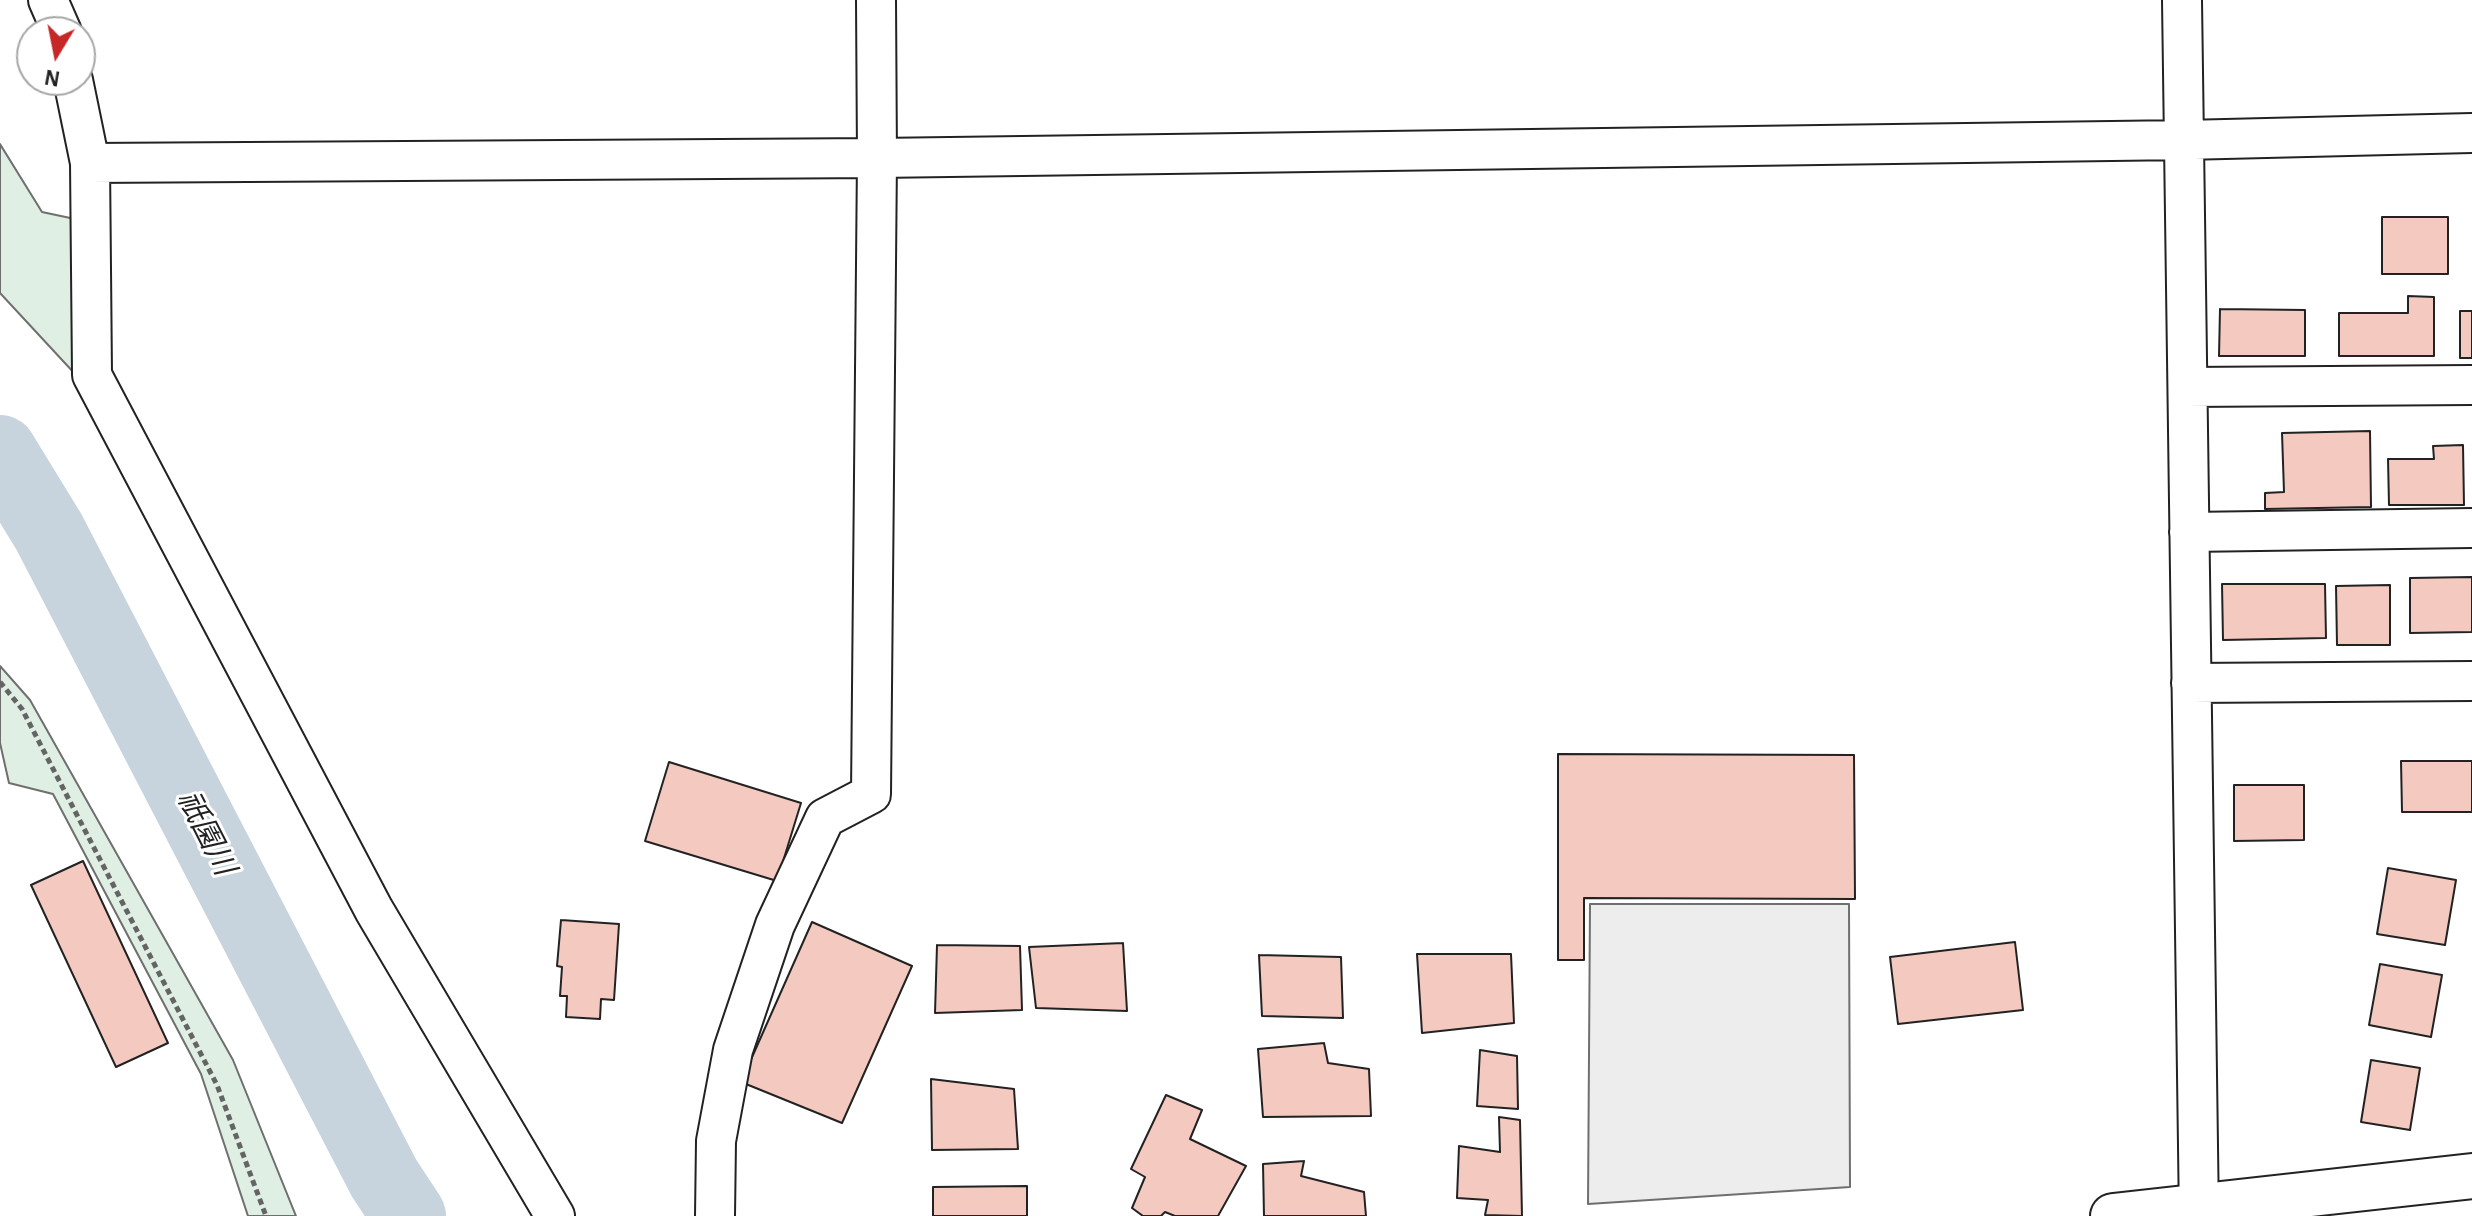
<!DOCTYPE html>
<meta charset="utf-8">
<style>
body{margin:0}
#map{position:relative;width:2472px;height:1216px;overflow:hidden;background:#fff;font-family:"Alegreya Sans",sans-serif}
canvas{display:block}
.north{position:absolute;left:16px;top:16px;width:80px;height:80px;box-sizing:border-box;background:#fff;border:2px solid #a7a7a7;border-radius:50%;rotate:190deg;font-size:22px;font-weight:700;line-height:32px;text-align:center;color:#222}
.north::after{content:'';display:block;margin:auto;width:28px;height:36px;background:#c62828;clip-path:polygon(50% 0,100% 100%,50% 72%,0 100%)}
</style>
<div id="map">
<canvas width="2472" height="1216"></canvas>
<div class="north">N</div>
</div>
<script>
const context = document.querySelector('canvas').getContext('2d');
context.lineJoin = 'round';
function fillPath(path, color) { context.fillStyle = color; context.fill(path, 'evenodd'); }
const toPath = rows => new Path2D(rows.map(r => 'M' + r).join(''));
function stroke(path, color, width, dash) { context.strokeStyle = color; context.lineWidth = width; context.lineCap = dash ? 'butt' : 'round'; context.setLineDash(dash || []); context.stroke(path); }
function label(font, color, halo, rows, align = 'center') {
  context.font = font + ' "Alegreya Sans","Noto Sans JP",sans-serif'; context.lineWidth = 6; context.setLineDash([]); context.textBaseline = 'middle'; context.strokeStyle = halo; context.fillStyle = color; for (const [text, x, y, turn = 0] of rows) {
    context.save(); context.translate(x, y); context.rotate((+turn || 0) * Math.PI / 180); context.textAlign = isNaN(turn) ? turn : align; if (halo) context.strokeText(text, 0, 0); context.fillText(text, 0, 0); context.restore();
  }
}
const green = toPath([
 [0,144,42,212,75,219,76,375,0,293,0,144],
 [0,666,30,700,233,1060,296,1216,248,1216,201,1074,53,794,9,783,0,743,0,666]
]);
fillPath(green, '#e0efe3');
stroke(green, '#6f6f6f', 2);
const parking = toPath([
 [1590,904,1849,904,1850,1187,1588,1204,1590,904]
]);
fillPath(parking, '#ededed');
stroke(parking, '#6f6f6f', 2);
stroke(toPath([
 [0,452,49,532,384,1178,409,1216]
]), '#c7d3dd', 74);
const building = toPath([
 [2382,217,2448,217,2448,274,2382,274,2382,217],
 [2408,296,2434,297,2434,356,2339,356,2339,313,2408,313,2408,296],
 [2220,309,2305,310,2305,356,2219,356,2220,309],
 [2460,311,2472,311,2472,358,2460,358,2460,311],
 [2370,431,2371,507,2265,509,2265,493,2284,492,2282,433,2370,431],
 [2463,445,2464,505,2389,505,2388,459,2434,459,2433,446,2463,445],
 [2472,577,2472,632,2410,633,2410,578,2472,577],
 [2222,584,2325,584,2326,638,2223,640,2222,584],
 [2390,585,2390,645,2337,645,2336,586,2390,585],
 [1558,754,1854,755,1855,899,1584,898,1584,960,1558,960,1558,754],
 [2401,761,2472,761,2472,812,2402,812,2401,761],
 [669,762,801,803,777,881,645,841,669,762],
 [2234,785,2304,785,2304,840,2234,841,2234,785],
 [83,861,168,1043,116,1067,31,885,83,861],
 [2388,868,2456,880,2445,945,2377,934,2388,868],
 [561,920,619,924,614,1000,601,999,600,1019,566,1017,567,996,560,996,562,967,557,966,561,920],
 [812,922,912,966,842,1123,741,1082,812,922],
 [2015,942,2023,1010,1898,1024,1890,957,2015,942],
 [1123,943,1127,1011,1036,1008,1029,947,1123,943],
 [937,945,1020,946,1022,1010,935,1013,937,945],
 [1417,954,1511,954,1514,1023,1422,1033,1417,954],
 [1259,955,1341,957,1343,1018,1262,1016,1259,955],
 [2380,964,2442,975,2431,1037,2369,1025,2380,964],
 [1324,1043,1328,1063,1369,1069,1371,1116,1263,1117,1258,1049,1324,1043],
 [1480,1050,1517,1056,1518,1109,1477,1106,1480,1050],
 [2371,1060,2420,1068,2410,1130,2361,1122,2371,1060],
 [931,1079,1014,1089,1018,1149,932,1150,931,1079],
 [1166,1095,1202,1110,1190,1139,1246,1166,1218,1216,1175,1216,1165,1212,1161,1216,1143,1216,1132,1208,1145,1177,1131,1169,1166,1095],
 [1499,1117,1520,1120,1522,1216,1485,1215,1488,1200,1457,1198,1459,1146,1500,1152,1499,1117],
 [1304,1161,1301,1176,1364,1192,1366,1216,1264,1216,1263,1164,1304,1161],
 [1027,1186,1027,1216,933,1216,933,1187,1027,1186]
]);
fillPath(building, '#f3c9c0');
stroke(building, '#222', 2);
const street = toPath([
 [48,0,62,32],
 [2182,0,2199,1216],
 [73,80,90,163,92,375,374,910,555,1216],
 [90,163,877,158,2184,140,2472,133],
 [2188,387,2472,385],
 [2189,532,2472,528],
 [2191,683,2472,681],
 [715,1216,716,1141,733,1050,775,925,825,818,871,794,877,158,876,0]
]);
const primary = toPath([
 [2113,1216,2472,1176]
]);
stroke(street, '#222', 42);
stroke(primary, '#222', 48);
stroke(toPath([
 [0,682,22,709,217,1085,266,1216]
]), '#646464', 5, [6, 4]);
stroke(street, '#fff', 38);
stroke(primary, '#fff', 44);
label('italic 30px', '#222', '#fff', [
 ["祇園川",206,833,63]
]);
</script>
